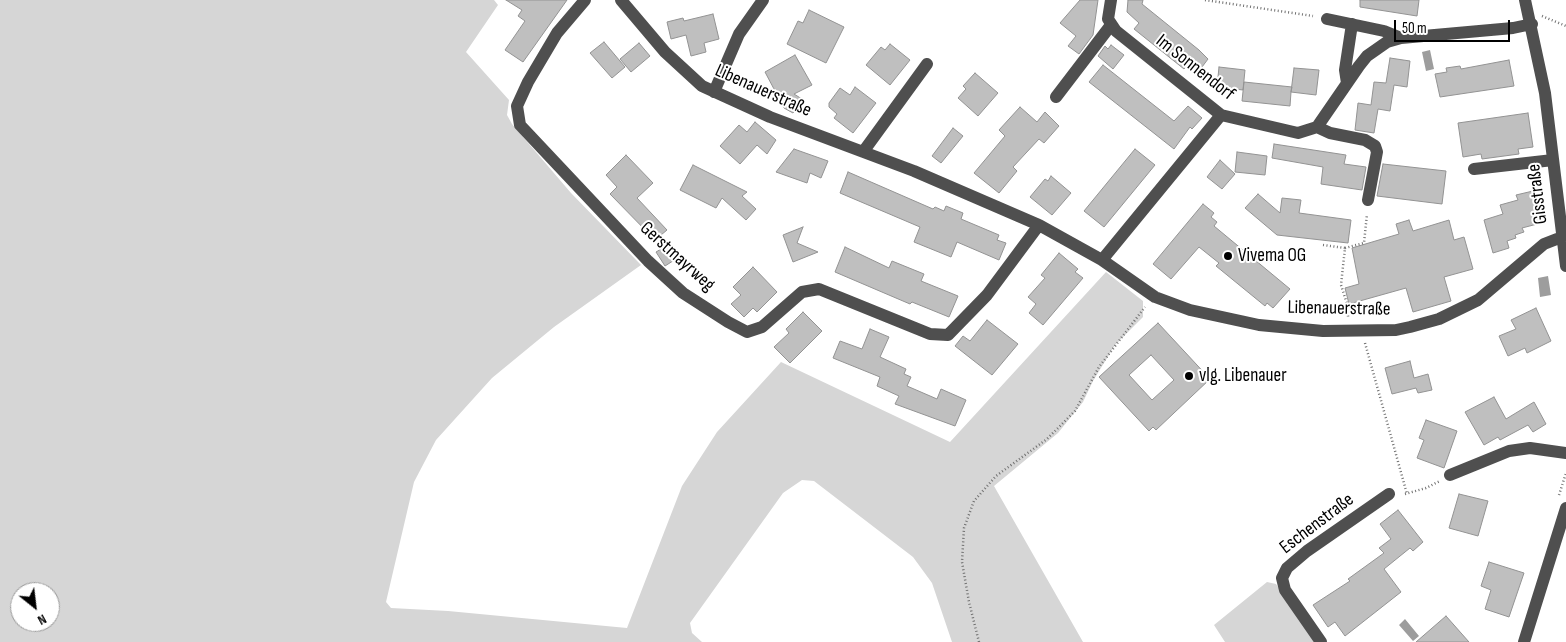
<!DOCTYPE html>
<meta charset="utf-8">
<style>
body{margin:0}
#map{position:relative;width:1566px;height:642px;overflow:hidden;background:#fff;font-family:"Sofia Sans Condensed",sans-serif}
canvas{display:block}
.north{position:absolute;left:10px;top:582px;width:50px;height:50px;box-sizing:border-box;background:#fff;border:1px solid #999;border-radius:50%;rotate:151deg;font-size:14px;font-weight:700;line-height:20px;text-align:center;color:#000}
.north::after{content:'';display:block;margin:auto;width:18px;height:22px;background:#000;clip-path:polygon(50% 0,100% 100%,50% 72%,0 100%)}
.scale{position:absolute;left:1394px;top:20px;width:116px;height:22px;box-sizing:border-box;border:2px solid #000;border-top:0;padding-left:6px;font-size:15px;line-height:18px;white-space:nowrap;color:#000;-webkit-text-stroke:4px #fff;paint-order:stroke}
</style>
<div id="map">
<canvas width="1566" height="642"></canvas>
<div class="north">N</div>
<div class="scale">50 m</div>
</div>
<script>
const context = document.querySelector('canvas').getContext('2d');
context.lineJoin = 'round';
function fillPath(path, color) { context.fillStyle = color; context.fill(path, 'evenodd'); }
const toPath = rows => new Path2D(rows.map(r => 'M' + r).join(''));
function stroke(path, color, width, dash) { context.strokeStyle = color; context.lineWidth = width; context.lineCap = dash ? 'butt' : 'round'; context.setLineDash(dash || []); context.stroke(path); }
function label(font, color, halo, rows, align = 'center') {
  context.font = font + ' "Sofia Sans Condensed",sans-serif'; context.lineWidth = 4; context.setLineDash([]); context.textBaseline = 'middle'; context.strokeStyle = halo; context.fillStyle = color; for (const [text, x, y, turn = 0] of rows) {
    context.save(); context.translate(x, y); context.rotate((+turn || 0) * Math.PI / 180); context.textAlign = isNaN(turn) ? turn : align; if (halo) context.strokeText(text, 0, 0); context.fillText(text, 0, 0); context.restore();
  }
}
fillPath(toPath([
 [0,0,494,0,498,5,466,52,509,100,507,115,512,124,571,193,641,265,554,327,492,378,436,440,414,482,386,602,391,608,448,611,627,628,682,486,717,432,781,362,950,442,1106,272,1143,301,1143,317,1115,345,1093,381,1083,402,1058,433,994,486,1083,642,952,642,932,583,913,557,814,481,802,480,783,493,690,623,692,633,702,642,0,642],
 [20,592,50,592,50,622,20,622],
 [1267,582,1276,584,1316,642,1225,642,1214,625]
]), '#d6d6d6');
fillPath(toPath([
 [1430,50,1434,69,1426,71,1422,52],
 [1548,276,1551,295,1540,297,1538,278],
 [1405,619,1419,636,1413,641,1399,625]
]), '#9d9d9d');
const building = toPath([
 [506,0,567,0,523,62,505,50,525,21,518,16,522,10,506,0],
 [1080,0,1098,0,1093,35,1079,54,1068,46,1076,36,1060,23,1080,0],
 [1128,0,1143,0,1142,4,1199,50,1208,59,1199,71,1189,63,1184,69,1134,29,1139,23,1127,12,1128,0],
 [1360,0,1419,0,1417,16,1360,7,1360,0],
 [809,10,844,27,826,63,787,44,798,21,803,23,809,10],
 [713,14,719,39,704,43,706,52,691,56,686,35,671,39,667,22,683,18,684,21,713,14],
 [604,42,625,67,612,78,590,53,604,42],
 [639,43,650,56,631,72,620,59,639,43],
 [890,44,910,60,890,85,866,65,881,47,885,50,890,44],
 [1111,45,1124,55,1113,69,1098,56,1105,46,1108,49,1111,45],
 [795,55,812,85,794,94,802,99,793,113,784,108,765,72,795,55],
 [1390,58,1410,61,1407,87,1394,85,1390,111,1378,109,1374,133,1355,130,1358,103,1371,105,1374,82,1386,83,1390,58],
 [1509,60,1514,86,1440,97,1435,74,1447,72,1446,68,1460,66,1461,69,1509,60],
 [1103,65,1174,121,1188,106,1202,118,1192,129,1190,127,1174,149,1089,82,1103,65],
 [1219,67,1245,70,1243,90,1217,87,1219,67],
 [1294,68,1319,70,1316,95,1291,92,1290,106,1242,101,1244,82,1292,87,1291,92,1294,68],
 [975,73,998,93,978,116,958,98,966,89,963,86,975,73],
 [855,87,876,103,853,133,834,118,837,114,829,107,829,103,840,88,850,95,855,87],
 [1020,107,1037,122,1045,112,1059,126,1044,143,1039,139,1013,167,1017,171,999,193,974,173,1005,136,999,130,1020,107],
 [1528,113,1533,147,1518,149,1519,154,1482,159,1481,154,1463,157,1458,123,1528,113],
 [755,122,776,140,767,154,757,145,740,164,720,146,739,125,747,132,755,122],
 [953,128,963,136,941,163,932,156,953,128],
 [1274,144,1346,155,1344,164,1366,167,1362,190,1321,184,1323,167,1272,158,1274,144],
 [794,149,828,161,821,178,810,173,807,183,776,172,794,149],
 [1135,149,1155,165,1104,227,1084,211,1135,149],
 [1237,152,1267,156,1265,175,1235,172,1237,152],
 [626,155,653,183,637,198,667,230,655,240,610,194,617,187,606,175,626,155],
 [1220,160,1235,174,1222,189,1207,177,1220,160],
 [1383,164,1446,171,1442,204,1377,196,1383,164],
 [693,165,747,192,742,196,756,209,746,220,722,198,716,208,680,190,693,165],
 [848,172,933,209,935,207,944,211,946,206,963,213,961,219,999,235,997,240,1006,243,999,260,957,242,951,257,914,242,920,227,840,193,848,172],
 [1051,176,1071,193,1052,215,1030,197,1045,179,1048,181,1051,176],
 [1533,191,1541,223,1522,228,1524,232,1515,235,1516,238,1507,241,1509,248,1493,253,1484,220,1503,214,1500,205,1518,200,1516,195,1533,191],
 [1258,194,1280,213,1282,198,1301,200,1299,213,1351,220,1348,243,1277,235,1245,208,1258,194],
 [1203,204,1214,213,1211,217,1217,222,1214,226,1290,289,1273,308,1267,303,1265,306,1216,266,1219,263,1199,247,1171,279,1153,264,1203,204],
 [1409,220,1413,231,1449,220,1454,240,1464,237,1473,269,1444,277,1451,301,1413,312,1406,288,1349,304,1345,288,1359,284,1352,248,1399,234,1396,224,1409,220],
 [803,227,797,243,818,252,793,262,783,235,803,227],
 [668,245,676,259,665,266,656,252,668,245],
 [845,247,889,268,892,261,924,274,921,281,958,296,949,317,912,302,910,304,835,272,845,247],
 [1059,253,1078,269,1075,272,1083,278,1043,325,1029,313,1036,304,1028,297,1045,278,1041,275,1059,253],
 [753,267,777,292,757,312,753,308,744,317,731,304,741,295,733,287,753,267],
 [1536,308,1551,341,1527,353,1525,348,1508,356,1499,336,1516,329,1511,320,1536,308],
 [803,312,822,331,790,363,774,347,789,333,786,329,803,312],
 [987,320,1018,344,992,375,955,346,963,336,970,341,987,320],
 [1158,323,1210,379,1156,430,1153,427,1149,431,1099,377,1158,323],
 [1151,355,1174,380,1152,400,1129,375,1151,355],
 [870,329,889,337,880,357,906,369,904,374,911,377,907,386,937,399,941,389,966,400,955,426,895,404,899,396,877,386,880,377,833,358,840,341,862,349,870,329],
 [1410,361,1414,378,1428,374,1432,390,1418,393,1416,388,1392,394,1385,368,1410,361],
 [1494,397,1506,419,1534,402,1546,424,1533,432,1528,425,1500,440,1498,437,1484,445,1465,412,1494,397],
 [1426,420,1457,431,1444,468,1417,458,1424,440,1419,438,1426,420],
 [1459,494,1488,501,1478,536,1449,528,1459,494],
 [1398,510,1423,542,1413,551,1410,548,1384,569,1401,592,1345,636,1335,622,1328,627,1313,605,1350,581,1348,579,1384,553,1379,548,1391,539,1380,524,1398,510],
 [1489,562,1524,573,1509,617,1485,609,1491,590,1481,586,1489,562],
 [1446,616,1469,642,1416,642,1446,616]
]);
fillPath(building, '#bfbfbf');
stroke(building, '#939393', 1);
stroke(toPath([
 [1205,0,1313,16],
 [1542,16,1566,26],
 [1323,245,1345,248,1341,285,1348,307,1348,318],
 [1345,248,1364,243,1367,214],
 [1365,343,1407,494],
 [1405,494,1426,488,1440,481],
 [1559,495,1566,473],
 [979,642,969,602,962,562,964,528,974,501,996,476,1047,439,1075,411,1099,367,1145,307]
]), '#717171', 2.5, [1, 2.5]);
stroke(toPath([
 [585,0,557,33,528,82,517,106,520,125,648,261,683,293,728,322,747,332,762,327,802,292,819,289,930,334,948,335,987,295,1039,225],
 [621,0,665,52,702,86,770,117,914,171,1039,225,1102,260,1155,297,1190,310,1259,325,1323,331,1396,330,1410,327,1439,319,1478,300,1544,244,1562,237],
 [1111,0,1108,19,1116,31,1221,115,1298,133,1317,127,1359,66,1367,56,1387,42,1401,38,1513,28,1532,24],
 [1525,0,1545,93,1566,266],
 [1327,19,1384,31,1401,38],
 [1347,83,1345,70,1352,24],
 [714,92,739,34,763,0],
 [1056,97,1111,25],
 [1317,127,1330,133,1365,140,1375,146,1377,152,1368,200],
 [863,152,927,64],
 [1474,169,1553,160],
 [1102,260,1221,115],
 [1450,475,1509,451,1530,448,1566,453],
 [1321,642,1285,590,1282,578,1287,568,1307,551,1389,494],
 [1524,642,1566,508]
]), '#4f4f4f', 12);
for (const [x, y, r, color] of [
 [1228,256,5,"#000"],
 [1189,376,5,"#000"]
]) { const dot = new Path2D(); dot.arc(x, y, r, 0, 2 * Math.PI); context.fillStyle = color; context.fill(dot); stroke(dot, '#fff', 2); }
label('19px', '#000', '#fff', [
 ["Im Sonnendorf",1195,68,38],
 ["Libenauerstraße",763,91,24],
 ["Gisstraße",1538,194,-97],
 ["Gerstmayrweg",677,257,42],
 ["Libenauerstraße",1339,309,1],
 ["Eschenstraße",1317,524,-37]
]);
label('19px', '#000', '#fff', [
 ["Vivema OG",1238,256],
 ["vlg. Libenauer",1199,376]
], 'left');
</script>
